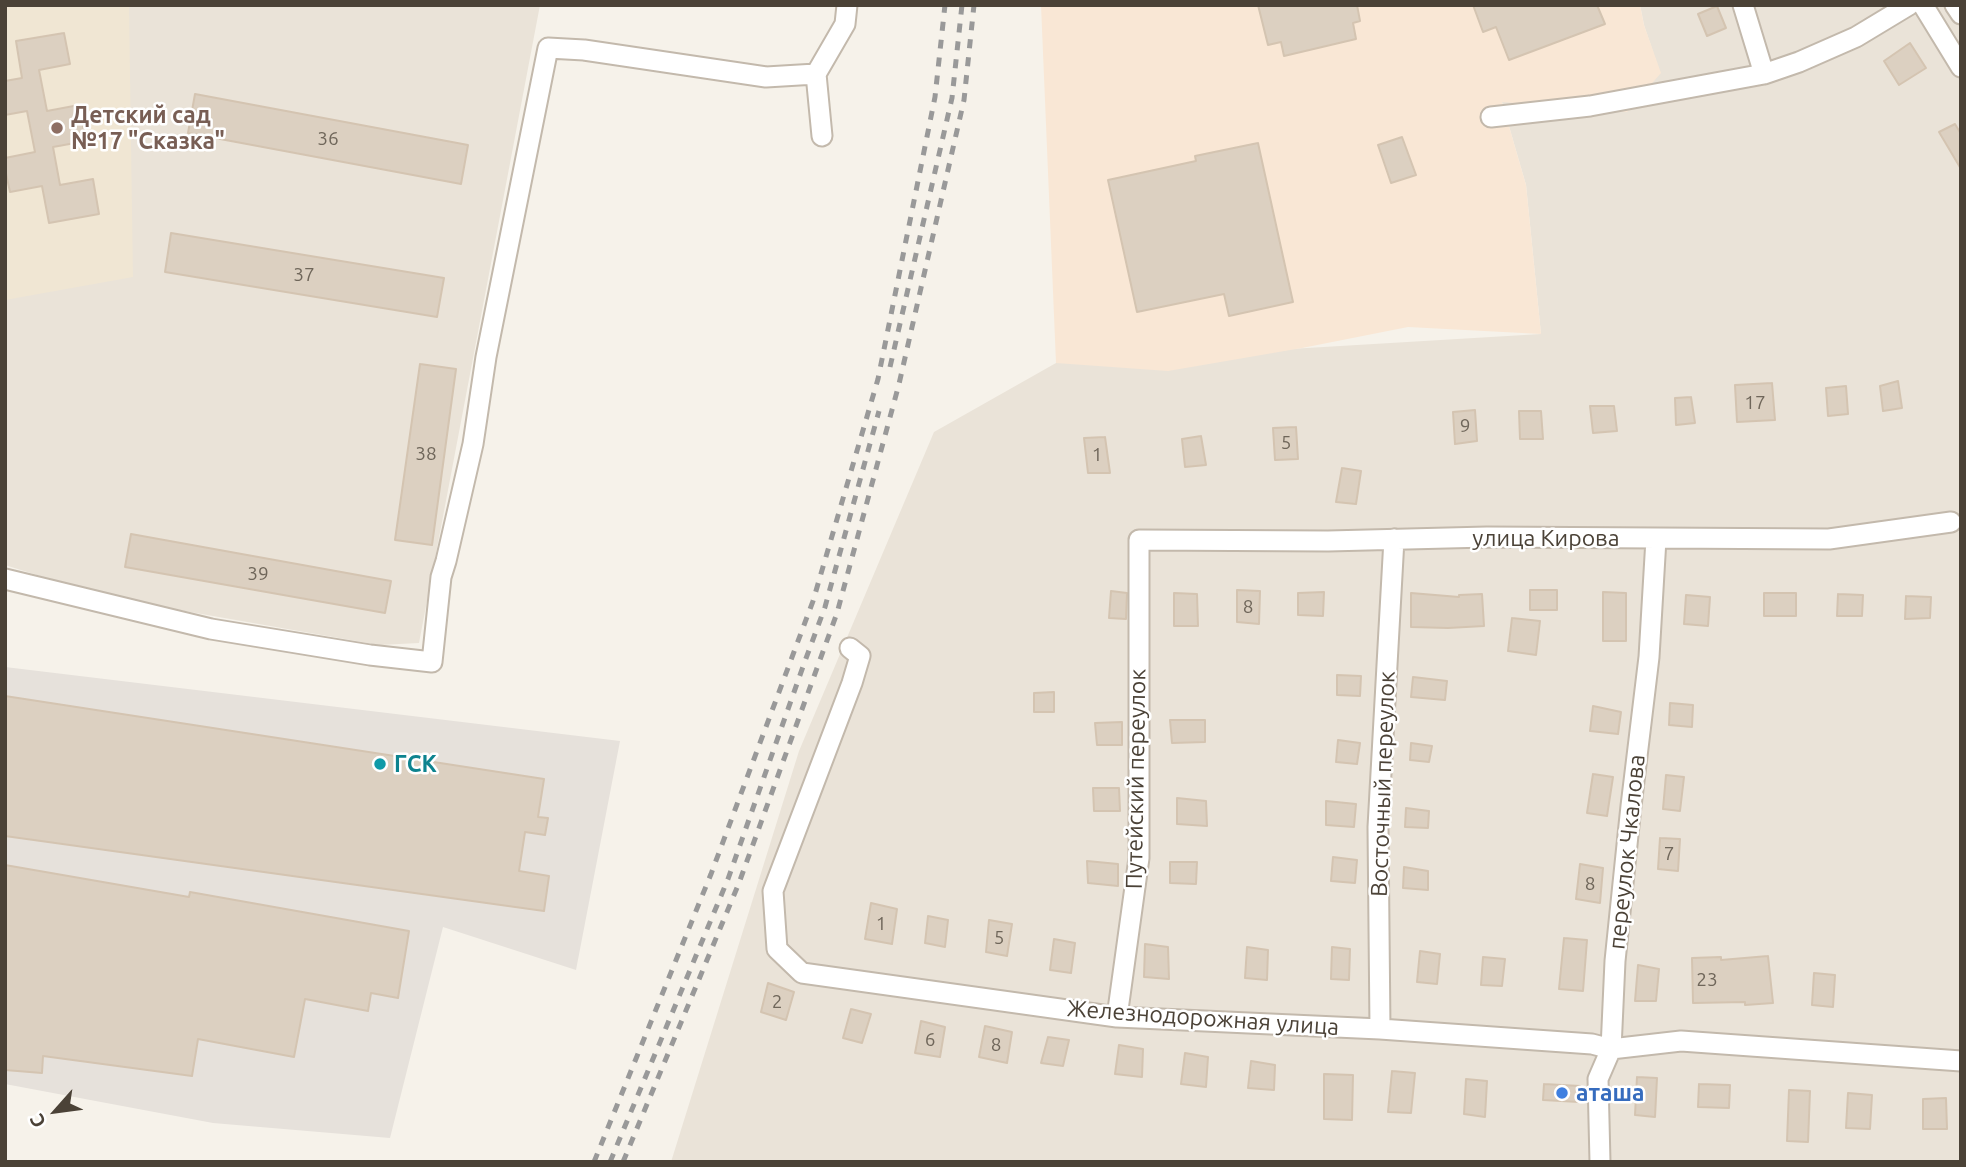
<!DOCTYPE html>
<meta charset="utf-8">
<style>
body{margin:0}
#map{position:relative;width:1966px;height:1167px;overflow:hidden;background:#f6f2ea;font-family:Ubuntu,sans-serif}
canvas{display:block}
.frame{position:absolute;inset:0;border:7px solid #4b4237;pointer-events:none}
.north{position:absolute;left:21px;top:1076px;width:70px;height:70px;-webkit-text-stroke:5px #fff;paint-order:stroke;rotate:242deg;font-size:19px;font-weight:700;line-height:28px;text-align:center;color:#4b4237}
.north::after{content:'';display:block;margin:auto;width:24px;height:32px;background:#4b4237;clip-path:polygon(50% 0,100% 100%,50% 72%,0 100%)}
</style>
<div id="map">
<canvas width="1966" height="1167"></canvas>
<div class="frame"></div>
<div class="north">С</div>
</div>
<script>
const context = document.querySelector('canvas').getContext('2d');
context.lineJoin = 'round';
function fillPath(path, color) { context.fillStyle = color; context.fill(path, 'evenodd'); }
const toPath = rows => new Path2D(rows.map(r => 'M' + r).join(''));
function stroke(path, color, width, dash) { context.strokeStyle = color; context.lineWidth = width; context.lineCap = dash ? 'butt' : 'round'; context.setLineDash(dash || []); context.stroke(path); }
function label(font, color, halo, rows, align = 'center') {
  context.font = font + ' Ubuntu,sans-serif'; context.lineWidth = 5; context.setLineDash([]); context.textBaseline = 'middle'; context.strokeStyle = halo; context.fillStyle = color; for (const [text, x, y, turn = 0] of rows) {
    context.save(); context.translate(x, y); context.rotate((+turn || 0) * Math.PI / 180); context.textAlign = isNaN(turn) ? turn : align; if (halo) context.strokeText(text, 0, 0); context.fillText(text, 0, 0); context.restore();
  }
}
fillPath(toPath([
 [5,5,540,5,419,643,379,645,110,598,5,565],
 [1640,5,1961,5,1961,1162,671,1162,799,751,934,432,1056,363,1541,334,1526,185,1502,102,1660,73,1644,25]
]), '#eae3d8');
fillPath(toPath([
 [1041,5,1640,5,1644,25,1661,73,1627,112,1502,102,1526,185,1541,334,1408,327,1302,348,1168,371,1056,363]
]), '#f9e7d5');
fillPath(toPath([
 [5,667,620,741,576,970,443,927,390,1138,213,1123,5,1084]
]), '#e6e1db');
fillPath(toPath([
 [5,5,129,5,133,277,5,300]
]), '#f0e6d3');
const building = toPath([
 [1258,5,1357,5,1360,21,1353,23,1356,39,1284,56,1281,42,1268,45,1258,5],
 [1473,5,1597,5,1605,24,1509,60,1496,27,1483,32,1473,5],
 [1717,6,1726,28,1707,36,1698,14,1717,6],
 [64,33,70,64,39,70,47,111,79,105,86,141,53,147,60,185,93,179,99,214,49,223,42,186,10,192,5,169,5,158,35,152,27,111,5,115,5,81,22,78,16,41,64,33],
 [1910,43,1926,68,1899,85,1884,61,1910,43],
 [195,94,468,145,461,184,188,133,195,94],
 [1955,124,1961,134,1961,169,1939,132,1955,124],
 [1402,137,1416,175,1391,183,1378,145,1402,137],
 [1258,143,1293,302,1229,316,1224,294,1137,312,1108,180,1196,161,1195,156,1258,143],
 [171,233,444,278,437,317,165,272,171,233],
 [420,364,456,369,432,545,395,540,420,364],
 [1898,381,1902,408,1883,411,1880,386,1898,381],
 [1772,383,1775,420,1737,422,1735,385,1772,383],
 [1846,386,1848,414,1828,416,1826,388,1846,386],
 [1691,397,1695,423,1676,425,1675,398,1691,397],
 [1590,406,1614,406,1617,431,1593,433,1590,406],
 [1475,410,1477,441,1455,444,1453,412,1475,410],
 [1519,411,1541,411,1543,439,1520,439,1519,411],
 [1296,427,1298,459,1275,460,1273,428,1296,427],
 [1201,436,1206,465,1185,467,1182,439,1201,436],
 [1105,437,1110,473,1088,473,1084,438,1105,437],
 [1342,468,1361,471,1356,504,1336,502,1342,468],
 [131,534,391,581,385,613,125,567,131,534],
 [1237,590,1260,591,1259,624,1237,622,1237,590],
 [1530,590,1557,590,1557,610,1530,610,1530,590],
 [1111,591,1127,593,1126,619,1109,618,1111,591],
 [1324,592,1323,616,1298,615,1298,593,1324,592],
 [1603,592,1626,593,1626,641,1603,641,1603,592],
 [1174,593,1197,594,1198,626,1174,626,1174,593],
 [1411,593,1459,597,1459,595,1482,594,1484,626,1448,628,1411,627,1411,593],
 [1764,593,1796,593,1796,616,1764,616,1764,593],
 [1838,594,1863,595,1862,616,1837,616,1838,594],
 [1686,595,1710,597,1708,626,1684,624,1686,595],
 [1906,596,1931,597,1930,618,1905,619,1906,596],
 [1512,618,1540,621,1536,655,1508,651,1512,618],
 [1337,675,1361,676,1360,696,1337,695,1337,675],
 [1413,677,1447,681,1445,700,1411,697,1413,677],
 [1054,692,1054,712,1034,712,1034,693,1054,692],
 [5,696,544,779,538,817,548,818,545,835,525,832,519,871,549,876,544,911,5,836,5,696],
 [1670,703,1693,705,1692,727,1669,725,1670,703],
 [1593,706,1621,712,1618,734,1590,731,1593,706],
 [1170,720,1205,720,1205,742,1172,743,1170,720],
 [1122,722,1122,745,1097,745,1095,723,1122,722],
 [1338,740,1360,743,1357,764,1336,762,1338,740],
 [1411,743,1432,746,1429,762,1410,760,1411,743],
 [1593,774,1613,777,1607,816,1587,813,1593,774],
 [1666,775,1684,777,1680,811,1663,809,1666,775],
 [1093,788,1119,788,1120,811,1094,811,1093,788],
 [1177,798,1206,801,1207,826,1177,824,1177,798],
 [1326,801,1356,804,1354,827,1326,825,1326,801],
 [1406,808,1429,811,1428,828,1405,827,1406,808],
 [1660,838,1680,839,1678,871,1658,869,1660,838],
 [1333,857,1357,860,1355,883,1331,881,1333,857],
 [1087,861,1118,864,1118,886,1088,883,1087,861],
 [1170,862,1197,862,1196,884,1170,883,1170,862],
 [1580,864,1603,868,1600,903,1576,899,1580,864],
 [5,865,189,897,190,892,409,931,398,998,371,993,368,1011,305,999,294,1057,198,1039,192,1076,43,1056,42,1073,5,1070,5,865],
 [1404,867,1428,871,1428,890,1403,888,1404,867],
 [871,903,897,909,892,944,865,939,871,903],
 [928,916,948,920,945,947,925,943,928,916],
 [989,920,1012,924,1007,956,986,952,989,920],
 [1564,938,1587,940,1583,991,1559,989,1564,938],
 [1054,939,1075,943,1071,973,1050,970,1054,939],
 [1145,944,1168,947,1169,979,1144,977,1145,944],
 [1247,947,1268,950,1267,980,1245,978,1247,947],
 [1332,947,1350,949,1349,980,1331,979,1332,947],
 [1420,951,1440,954,1437,984,1417,982,1420,951],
 [1768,956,1773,1003,1745,1005,1745,1002,1693,1003,1692,958,1721,957,1721,960,1768,956],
 [1483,957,1505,959,1502,986,1481,985,1483,957],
 [1638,965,1659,969,1656,1001,1635,1001,1638,965],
 [1814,973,1835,975,1833,1007,1812,1005,1814,973],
 [768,983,794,992,786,1020,761,1012,768,983],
 [851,1009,871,1014,862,1043,843,1038,851,1009],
 [921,1021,945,1027,940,1057,915,1053,921,1021],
 [985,1026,1012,1032,1007,1063,979,1057,985,1026],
 [1048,1037,1069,1040,1063,1066,1041,1063,1048,1037],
 [1119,1045,1143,1049,1142,1077,1115,1074,1119,1045],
 [1185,1053,1208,1057,1206,1087,1181,1084,1185,1053],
 [1251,1061,1275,1065,1274,1090,1248,1088,1251,1061],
 [1392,1071,1415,1073,1411,1113,1388,1112,1392,1071],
 [1324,1074,1353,1075,1352,1120,1324,1119,1324,1074],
 [1637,1077,1657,1078,1655,1117,1635,1115,1637,1077],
 [1466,1079,1487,1081,1485,1117,1464,1114,1466,1079],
 [1544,1084,1580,1086,1579,1102,1543,1100,1544,1084],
 [1699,1084,1730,1085,1729,1108,1698,1107,1699,1084],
 [1789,1090,1810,1091,1808,1142,1787,1141,1789,1090],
 [1848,1093,1872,1095,1870,1129,1846,1128,1848,1093],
 [1946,1098,1947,1129,1923,1129,1923,1099,1946,1098]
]);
fillPath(building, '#dcd0c1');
stroke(building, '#d4c4b1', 2);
const minor = toPath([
 [1743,5,1764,74],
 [1923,5,1961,67],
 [1955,5,1961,14],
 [1491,117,1590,106,1764,74,1799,62,1856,37,1909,5],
 [822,136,816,74,845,24,847,5],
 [5,579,211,629,370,655,432,662,441,577,446,561,473,444,486,357,548,48,584,50,766,77,816,74],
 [850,648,860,656,852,683,773,891,777,949,802,973,1117,1017,1380,1029,1592,1044,1611,1049,1681,1041,1961,1061],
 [1117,1017,1139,858,1139,540,1328,541,1487,537,1829,539,1951,522],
 [1380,1029,1378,827,1394,539],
 [1600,1162,1598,1079,1611,1049,1615,961,1631,806,1649,657,1656,539]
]);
stroke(minor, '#c3b9ac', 23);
stroke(minor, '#fff', 19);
stroke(toPath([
 [890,367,952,98,962,5],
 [594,1162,711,874,813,601,878,379,935,97,945,5],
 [610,1162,728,879,805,661,825,607,879,411],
 [623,1162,739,883,837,613,899,384,964,100,974,5]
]), '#999', 5, [9, 9]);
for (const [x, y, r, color] of [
 [57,128,7,"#8d6e63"],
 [380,764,7,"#0f9aa8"],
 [1562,1093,7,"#3f7fe0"]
]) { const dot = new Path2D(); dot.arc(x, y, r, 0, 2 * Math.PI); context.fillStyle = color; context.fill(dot); stroke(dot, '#fff', 2.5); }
label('19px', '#6f665a', null, [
 ["36",328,139],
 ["37",304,275],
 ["17",1755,403],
 ["9",1465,426],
 ["5",1286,443],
 ["38",426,454],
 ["1",1097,455],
 ["39",258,574],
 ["8",1248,607],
 ["7",1669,854],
 ["8",1590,884],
 ["1",881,924],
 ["5",999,938],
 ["23",1707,980],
 ["2",777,1002],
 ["6",930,1040],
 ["8",996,1045]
]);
label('bold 23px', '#785e54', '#fff', [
 ["Детский сад",71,115],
 ["№17 \"Сказка\"",71,141]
], 'left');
label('23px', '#4b4237', '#fff', [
 ["улица Кирова",1546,538],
 ["Путейский переулок",1136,779,-89],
 ["Восточный переулок",1383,784,-88],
 ["переулок Чкалова",1627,852,-84],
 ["Железнодорожная улица",1203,1018,4]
]);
label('bold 23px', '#0d838f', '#fff', [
 ["ГСК",394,764]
], 'left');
label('bold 23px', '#366cbe', '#fff', [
 ["аташа",1576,1093]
], 'left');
</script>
